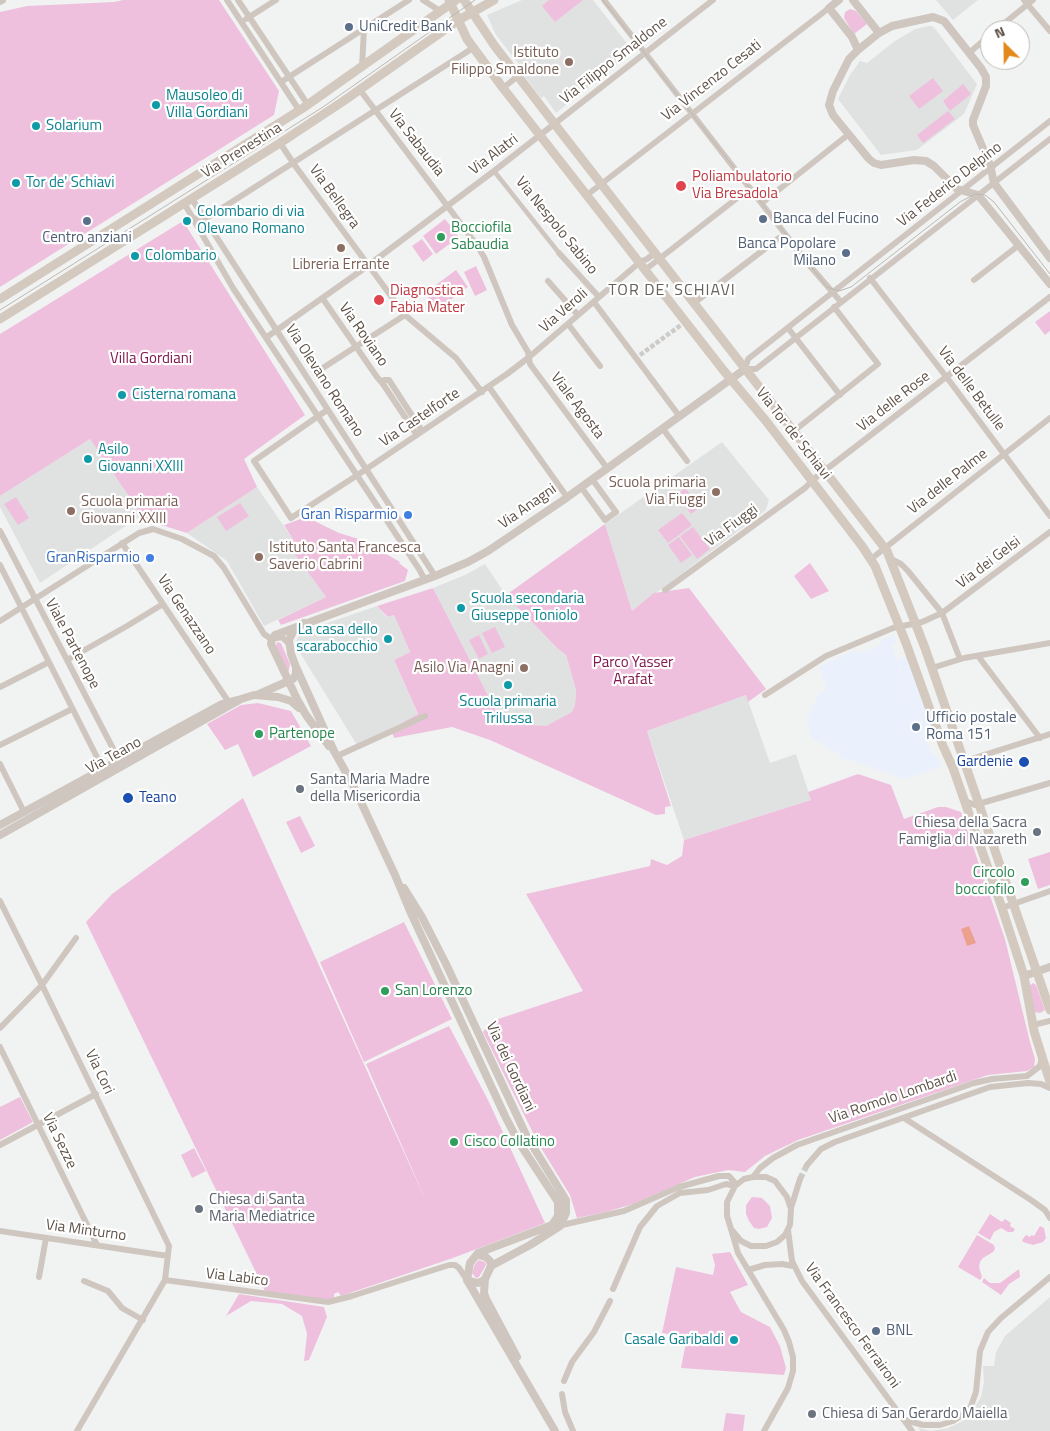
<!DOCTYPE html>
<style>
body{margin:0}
#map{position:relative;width:1050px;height:1431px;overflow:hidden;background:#f1f3f3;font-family:"Titillium Web",sans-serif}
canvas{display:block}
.north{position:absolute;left:980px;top:20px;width:50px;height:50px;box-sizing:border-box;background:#fff;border:1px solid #bfbab6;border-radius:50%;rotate:337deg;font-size:14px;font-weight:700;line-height:20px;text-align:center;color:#5e5248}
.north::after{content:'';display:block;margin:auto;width:18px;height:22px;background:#e3891a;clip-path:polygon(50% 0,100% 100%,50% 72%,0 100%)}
</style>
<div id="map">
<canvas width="1050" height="1431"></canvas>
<div class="north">N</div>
</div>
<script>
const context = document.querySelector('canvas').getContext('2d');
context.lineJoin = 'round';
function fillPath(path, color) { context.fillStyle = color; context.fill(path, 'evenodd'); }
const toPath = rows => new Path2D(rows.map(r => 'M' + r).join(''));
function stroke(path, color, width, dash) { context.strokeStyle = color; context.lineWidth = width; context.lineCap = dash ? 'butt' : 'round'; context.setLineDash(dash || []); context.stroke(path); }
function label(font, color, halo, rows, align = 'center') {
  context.font = font + ' "Titillium Web",sans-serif'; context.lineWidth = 4.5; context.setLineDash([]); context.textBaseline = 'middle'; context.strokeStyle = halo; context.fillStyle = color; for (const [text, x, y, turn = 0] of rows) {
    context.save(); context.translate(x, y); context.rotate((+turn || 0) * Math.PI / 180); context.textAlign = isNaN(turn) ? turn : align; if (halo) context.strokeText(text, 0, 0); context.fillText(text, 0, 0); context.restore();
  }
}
fillPath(toPath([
 [894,635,897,643,892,645,924,735,933,755,936,755,942,766,905,779,846,759,840,759,839,754,812,738,808,729,807,720,818,695,827,689,819,667,855,650,857,654,879,646,880,640],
 [909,655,936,731,925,735,898,660]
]), '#ebf1fc');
fillPath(toPath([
 [522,0,593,0,633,51,556,113,544,96,541,98,524,76,523,74,525,72,496,35,487,15],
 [936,0,978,0,953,20],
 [929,26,932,26,936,30,977,84,964,114,917,150,881,155,838,99,850,75,860,61,867,63,895,41,915,29],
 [90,439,142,515,40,583,0,507,0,496],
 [722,442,769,500,766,510,632,611,605,524],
 [257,487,294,541,288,545,326,597,264,626,227,561,187,533],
 [485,564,506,595,558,649,566,655,576,690,575,705,573,712,546,726,502,724,433,588,465,575],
 [377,606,387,617,394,615,410,652,394,660,418,715,357,745,297,648,296,642,299,634,304,631],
 [746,695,770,763,796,754,811,800,684,840,647,731],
 [1050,1297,1050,1431,920,1431,918,1428,931,1431,948,1428,961,1422,970,1415,981,1397,984,1382,983,1366,994,1366,996,1352,1005,1336]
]), '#e0e2e1');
fillPath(toPath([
 [123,0,219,0,279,91,274,115,0,287,0,12,27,6,114,2],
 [549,0,583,0,555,22,542,6],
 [850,9,856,11,867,24,854,34,844,18,845,12],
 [933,78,943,91,919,109,909,96],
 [963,84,971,94,950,111,943,101],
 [948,111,955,119,923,143,917,135],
 [445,219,459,237,436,254,423,236],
 [183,221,305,415,244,459,257,487,187,533,145,520,90,439,0,496,0,334],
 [422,239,433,254,423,262,412,246],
 [476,266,487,290,475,296,464,272],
 [456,270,468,287,437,310,425,293],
 [1050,311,1050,331,1045,335,1035,322],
 [685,488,700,507,691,514,677,495],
 [16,497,29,518,18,525,4,504],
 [240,503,249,516,226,531,217,517],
 [682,513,692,525,668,543,658,530],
 [306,517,339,533,362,540,400,562,399,563,408,570,405,581,281,625,278,620,326,597,288,545,294,541,284,525],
 [605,524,632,611,654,593,689,588,766,689,748,702,746,695,647,731,671,806,665,807,665,814,656,815,490,740,452,727,394,738,391,729,418,714,394,660,410,652,394,615,388,617,377,606,433,588,502,723,546,726,572,712,575,705,576,690,566,655,558,649,506,595],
 [693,527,710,549,697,559,680,536],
 [679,537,692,555,681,563,668,545],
 [810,563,829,591,811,599,794,576],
 [495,627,505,647,492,653,482,633],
 [479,635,488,654,479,659,469,640],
 [277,642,281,643,290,664,288,674,276,646],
 [258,703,291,711,311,746,253,777,238,744,225,750,207,724,241,705],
 [858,774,891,785,904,819,938,807,946,807,961,812,1005,939,1030,1042,1035,1059,1034,1067,1027,1071,988,1075,798,1140,765,1156,745,1172,728,1170,695,1177,633,1204,606,1212,577,1218,570,1195,538,1143,483,1032,492,1021,583,991,526,894,650,866,651,859,667,865,682,856,684,840,811,800,808,792],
 [243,798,427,1203,366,1064,449,1026,488,1100,545,1223,453,1258,341,1296,338,1292,334,1294,334,1298,325,1300,265,1291,86,922,112,894],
 [300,816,315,846,301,853,286,822],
 [1050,852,1050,885,1038,889,1028,859],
 [404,922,452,1019,364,1062,320,962],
 [1033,983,1036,985,1045,1010,1040,1013,1035,1012,1028,987],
 [20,1097,33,1122,0,1140,0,1107],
 [194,1148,206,1171,192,1178,181,1155],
 [752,1197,762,1198,770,1206,772,1218,767,1227,759,1229,754,1228,749,1221,746,1214,746,1205],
 [990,1214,1002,1222,1005,1219,1011,1223,1010,1226,1015,1229,1013,1232,1008,1232,1001,1228,994,1232,990,1240,978,1233],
 [1040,1226,1044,1228,1046,1238,1043,1242,1033,1245,1023,1242,1022,1240,1026,1235,1030,1237,1031,1235,1034,1236],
 [977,1235,994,1245,995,1249,993,1252,983,1258,980,1262,979,1267,982,1277,980,1280,958,1267],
 [730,1252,748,1285,730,1292,741,1312,770,1327,780,1346,786,1368,784,1375,681,1368,687,1337,662,1333,676,1267,713,1275,715,1265,712,1254],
 [479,1260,485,1262,486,1265,479,1277,476,1278,472,1273,475,1264],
 [1019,1269,1020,1277,1009,1284,1001,1295,982,1282,984,1278,990,1283,1000,1283],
 [239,1294,324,1307,327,1317,309,1360,304,1361,307,1334,302,1316,282,1304,251,1301,226,1316],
 [726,1413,745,1415,743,1431,723,1431]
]), '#efc0de');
fillPath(toPath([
 [969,926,976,943,967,946,961,929]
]), '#eca08e');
stroke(toPath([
 [640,355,681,325]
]), '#cccbc8', 4.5, [4.5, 2]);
stroke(toPath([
 [800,1179,807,1165]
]), '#cccbc8', 6, [6, 3]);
stroke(toPath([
 [494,171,559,253]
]), '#cfc7bf', 4.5);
stroke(toPath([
 [227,0,299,110],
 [238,0,308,105],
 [423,0,440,11],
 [604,0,810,266,841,302],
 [1024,0,1050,31],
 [246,19,276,0],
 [996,30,1033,0],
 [969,53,990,35],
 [362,67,364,29],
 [281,82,409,0],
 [503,88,518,76],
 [360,90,476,244,484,257,512,325,528,352,530,364,607,468],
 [1050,121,748,359,745,369,756,369,1050,139],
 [280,143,296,167,405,315,456,358,482,392],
 [587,195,829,8],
 [192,199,435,576],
 [184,203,233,288,419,569,425,580],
 [762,203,849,134],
 [193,218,201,220,205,219,473,48],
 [559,253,599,297],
 [645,270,750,188],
 [870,278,951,383,1050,516],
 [974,280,1019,245],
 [548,281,578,315],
 [323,299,377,377,383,384],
 [594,302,680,417],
 [694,303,779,238],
 [568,324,600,366],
 [788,328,840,395],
 [267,337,362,270,494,171,713,0],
 [315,373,405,315],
 [489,387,567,497],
 [327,410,254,461,291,518,356,476,507,374,528,358,640,262,647,259,655,253],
 [663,429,687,461],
 [794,431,878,364,834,307],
 [417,435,383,384,384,380,389,380,422,431],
 [581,487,605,520,616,512,592,479],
 [0,531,121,764],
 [122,543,228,701],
 [871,559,1050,418],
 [891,559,901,564,908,571,942,613,960,659],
 [0,565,104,771],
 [665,590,805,488,815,478,1050,297],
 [0,621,139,533,153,529,182,539,214,556,224,568,264,634,271,639,282,637,288,643],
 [978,656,1040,738],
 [67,660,127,626,163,604],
 [932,668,964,658,1050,643],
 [0,687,49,662],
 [765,695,826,656,893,628,922,622,942,613,1050,532],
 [0,745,72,709],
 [337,756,425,716],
 [965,761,1050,734],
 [0,764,24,812],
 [965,801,975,805,1050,783],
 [0,901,42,985,169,1246,165,1280],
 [1002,908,1050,891],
 [1033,1025,1050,1021],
 [0,1028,42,985,76,938],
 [0,1047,97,1245],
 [904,1118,1031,1200,1045,1210,1050,1218],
 [0,1145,96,1094],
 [807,1165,821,1149,835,1142,990,1087,1028,1083,1041,1084,1050,1088],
 [753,1177,760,1168,773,1158,797,1145,974,1083,992,1079,1027,1076,1040,1066,1042,1057],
 [753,1177,766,1177,775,1181,787,1197,791,1209,790,1225,785,1235,777,1242,766,1246,751,1246,741,1241,731,1229,727,1216,727,1202,735,1186,744,1179,753,1177],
 [791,1208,800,1179],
 [562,1225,624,1211,679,1187,719,1176,729,1176,736,1184],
 [731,1229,738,1253,784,1330,789,1342,793,1357,793,1371,788,1388,764,1431],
 [788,1230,792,1261,802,1281,912,1431],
 [0,1231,168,1256],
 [748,1270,765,1265,782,1264,793,1266],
 [39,1277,46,1238],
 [84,1281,108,1291,122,1308,143,1320],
 [613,1289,640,1227,657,1206,680,1193,708,1190,726,1184,735,1186],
 [564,1381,572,1362,594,1332,610,1301],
 [562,1394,565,1412,573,1431],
 [905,1420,923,1425,940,1425,953,1421,965,1413,971,1406,976,1392,980,1351,988,1332,1001,1318,1050,1277],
 [77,1431,165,1280,328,1302,352,1296,449,1265,455,1265,459,1268,467,1280]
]), '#cfc7bf', 6);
stroke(toPath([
 [839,0,829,8,852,37,858,50],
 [853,0,879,33],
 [0,1,2,0],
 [1050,258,994,183,990,165,973,125,973,120,986,86,986,77,981,68,944,21,933,17,892,26,879,33,858,50,849,59,833,91,829,105,833,115,869,159,874,163,881,165,914,160,926,161,934,166,957,189,978,195,1050,284],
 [304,623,294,630,289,640,291,654,296,667,334,751,353,785,395,875,410,911,505,1116,518,1141,558,1202,558,1216,552,1225,478,1253,470,1263,467,1280],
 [259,694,293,679,296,674,296,669],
 [329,746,306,715,297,699,271,644,272,639,275,635,435,576,468,562,488,551,562,501,745,369],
 [0,825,222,704,237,700],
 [0,835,241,699,254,695,278,697,291,701,299,708],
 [404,888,422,917,446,964,527,1137,566,1200,566,1213,560,1226,530,1245,491,1266],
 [1024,976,1050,967],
 [485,1279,484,1293,486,1299,517,1357],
 [467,1280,555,1431],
 [467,1280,477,1283,481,1282,485,1279,491,1266,490,1261,486,1257,479,1255,476,1256]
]), '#cfc7bf', 8);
stroke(toPath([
 [449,0,467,39,503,88,724,371,766,421,862,546,875,566,906,643,943,746,953,768,1002,908,1024,976,1034,1031,1050,1082],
 [464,0,494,45,560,131,887,551,925,648,1050,1010],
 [0,299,303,108,456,0],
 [0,319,280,143,345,100,457,21,494,0]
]), '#d4c9bf', 9);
stroke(toPath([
 [603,0,827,287,839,291,851,287,960,202,975,194,985,195,994,202,1050,274],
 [0,310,323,107,475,0]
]), '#bbb8b3', 1);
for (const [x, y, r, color] of [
 [349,27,5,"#5c6f8a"],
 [569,62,5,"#8d6e63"],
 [156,105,5,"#0f9aa8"],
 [36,126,5,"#0f9aa8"],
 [16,183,5,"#0f9aa8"],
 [681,186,6,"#e0444e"],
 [763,219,5,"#5c6f8a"],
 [87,221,5,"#5c6f8a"],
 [187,221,5,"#0f9aa8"],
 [441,237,5,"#2e9e5b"],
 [341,248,5,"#8d6e63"],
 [846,253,5,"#5c6f8a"],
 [135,256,5,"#0f9aa8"],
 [379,300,6,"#e0444e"],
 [122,395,5,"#0f9aa8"],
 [88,459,5,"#0f9aa8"],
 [716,492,5,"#8d6e63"],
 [71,511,5,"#8d6e63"],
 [408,515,5,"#3f7fe0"],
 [259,557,5,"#8d6e63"],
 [150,558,5,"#3f7fe0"],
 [461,608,5,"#0f9aa8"],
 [388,639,5,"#0f9aa8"],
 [524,668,5,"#8d6e63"],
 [508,685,5,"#0f9aa8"],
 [916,727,5,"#5c6f8a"],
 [259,734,5,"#2e9e5b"],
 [1024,762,6,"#1a4fb4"],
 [300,789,5,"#6b7280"],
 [128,798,6,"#1a4fb4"],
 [1037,832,5,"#6b7280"],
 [1025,882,5,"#2e9e5b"],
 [385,991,5,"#2e9e5b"],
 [454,1142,5,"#2e9e5b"],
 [199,1209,5,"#6b7280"],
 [876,1331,5,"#5c6f8a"],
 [734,1340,5,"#0f9aa8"],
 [812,1414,5,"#6b7280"]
]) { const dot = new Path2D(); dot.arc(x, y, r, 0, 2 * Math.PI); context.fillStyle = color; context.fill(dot); stroke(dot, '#fff', 2); }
label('15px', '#4e5e75', '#fff', [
 ["UniCredit Bank",359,27],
 ["Banca del Fucino",773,219],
 ["Centro anziani",87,238,"center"],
 ["Banca Popolare",836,244,"right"],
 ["Milano",836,261,"right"],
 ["Ufficio postale",926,718],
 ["Roma 151",926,735],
 ["BNL",886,1331]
], 'left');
label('15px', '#785e54', '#fff', [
 ["Istituto",559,53],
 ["Filippo Smaldone",559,70],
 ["Libreria Errante",341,265,"center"],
 ["Scuola primaria",706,483],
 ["Via Fiuggi",706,500],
 ["Scuola primaria",81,502,"left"],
 ["Giovanni XXIII",81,519,"left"],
 ["Istituto Santa Francesca",269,548,"left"],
 ["Saverio Cabrini",269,565,"left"],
 ["Asilo Via Anagni",514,668]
], 'right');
label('15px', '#5e5248', '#fff', [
 ["Via Filippo Smaldone",614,61,-38],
 ["Via Vincenzo Cesati",712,81,-38],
 ["Via Sabaudia",416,143,52],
 ["Via Prenestina",242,151,-32],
 ["Via Alatri",494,155,-37],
 ["Via Federico Delpino",950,185,-38],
 ["Via Bellegra",334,197,54],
 ["Via Nespolo Sabino",556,226,51],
 ["Via Veroli",564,311,-41],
 ["Via Roviano",363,335,55],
 ["Via Olevano Romano",324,381,57],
 ["Via delle Betulle",971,389,53],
 ["Via delle Rose",894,402,-38],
 ["Viale Agosta",577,406,53],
 ["Via Castelforte",420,418,-34],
 ["Via Tor de' Schiavi",793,434,52],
 ["Via delle Palme",948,482,-38],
 ["Via Anagni",528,507,-35],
 ["Via Fiuggi",732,526,-36],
 ["Via dei Gelsi",989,563,-37],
 ["Via Genazzano",186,615,56],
 ["Viale Partenope",72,644,62],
 ["Via Teano",114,756,-29],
 ["Via dei Gordiani",510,1067,65],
 ["Via Cori",99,1072,64],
 ["Via Romolo Lombardi",893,1098,-19],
 ["Via Sezze",59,1141,64],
 ["Via Minturno",86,1231,8],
 ["Via Labico",237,1278,7],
 ["Via Francesco Ferraironi",852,1326,54]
]);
label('15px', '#0d838f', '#fff', [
 ["Mausoleo di",166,96],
 ["Villa Gordiani",166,113],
 ["Solarium",46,126],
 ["Tor de' Schiavi",26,183],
 ["Colombario di via",197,212],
 ["Olevano Romano",197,229],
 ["Colombario",145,256],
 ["Cisterna romana",132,395],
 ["Asilo",98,450],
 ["Giovanni XXIII",98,467],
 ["Scuola secondaria",471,599],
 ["Giuseppe Toniolo",471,616],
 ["La casa dello",378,630,"right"],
 ["scarabocchio",378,647,"right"],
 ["Scuola primaria",508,702,"center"],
 ["Trilussa",508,719,"center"],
 ["Casale Garibaldi",724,1340,"right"]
], 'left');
label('15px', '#be3a42', '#fff', [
 ["Poliambulatorio",692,177],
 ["Via Bresadola",692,194],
 ["Diagnostica",390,291],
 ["Fabia Mater",390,308]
], 'left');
label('15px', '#27864d', '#fff', [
 ["Bocciofila",451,228],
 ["Sabaudia",451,245],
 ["Partenope",269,734],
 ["Circolo",1015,873,"right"],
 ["bocciofilo",1015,890,"right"],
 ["San Lorenzo",395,991],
 ["Cisco Collatino",464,1142]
], 'left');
label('15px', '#81184e', '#fff', [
 ["Villa Gordiani",151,359],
 ["Parco Yasser",633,663],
 ["Arafat",633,680]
]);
label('15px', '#366cbe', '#fff', [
 ["Gran Risparmio",398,515],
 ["GranRisparmio",140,558]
], 'right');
label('15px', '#164399', '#fff', [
 ["Gardenie",1013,762],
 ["Teano",139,798,"left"]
], 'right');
label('15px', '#5b616d', '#fff', [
 ["Santa Maria Madre",310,780],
 ["della Misericordia",310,797],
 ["Chiesa della Sacra",1027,823,"right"],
 ["Famiglia di Nazareth",1027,840,"right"],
 ["Chiesa di Santa",209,1200],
 ["Maria Mediatrice",209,1217],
 ["Chiesa di San Gerardo Maiella",822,1414]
], 'left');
context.letterSpacing = '1px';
label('16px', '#66625d', '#fff', [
 ["TOR DE' SCHIAVI",672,291]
]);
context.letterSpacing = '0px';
</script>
